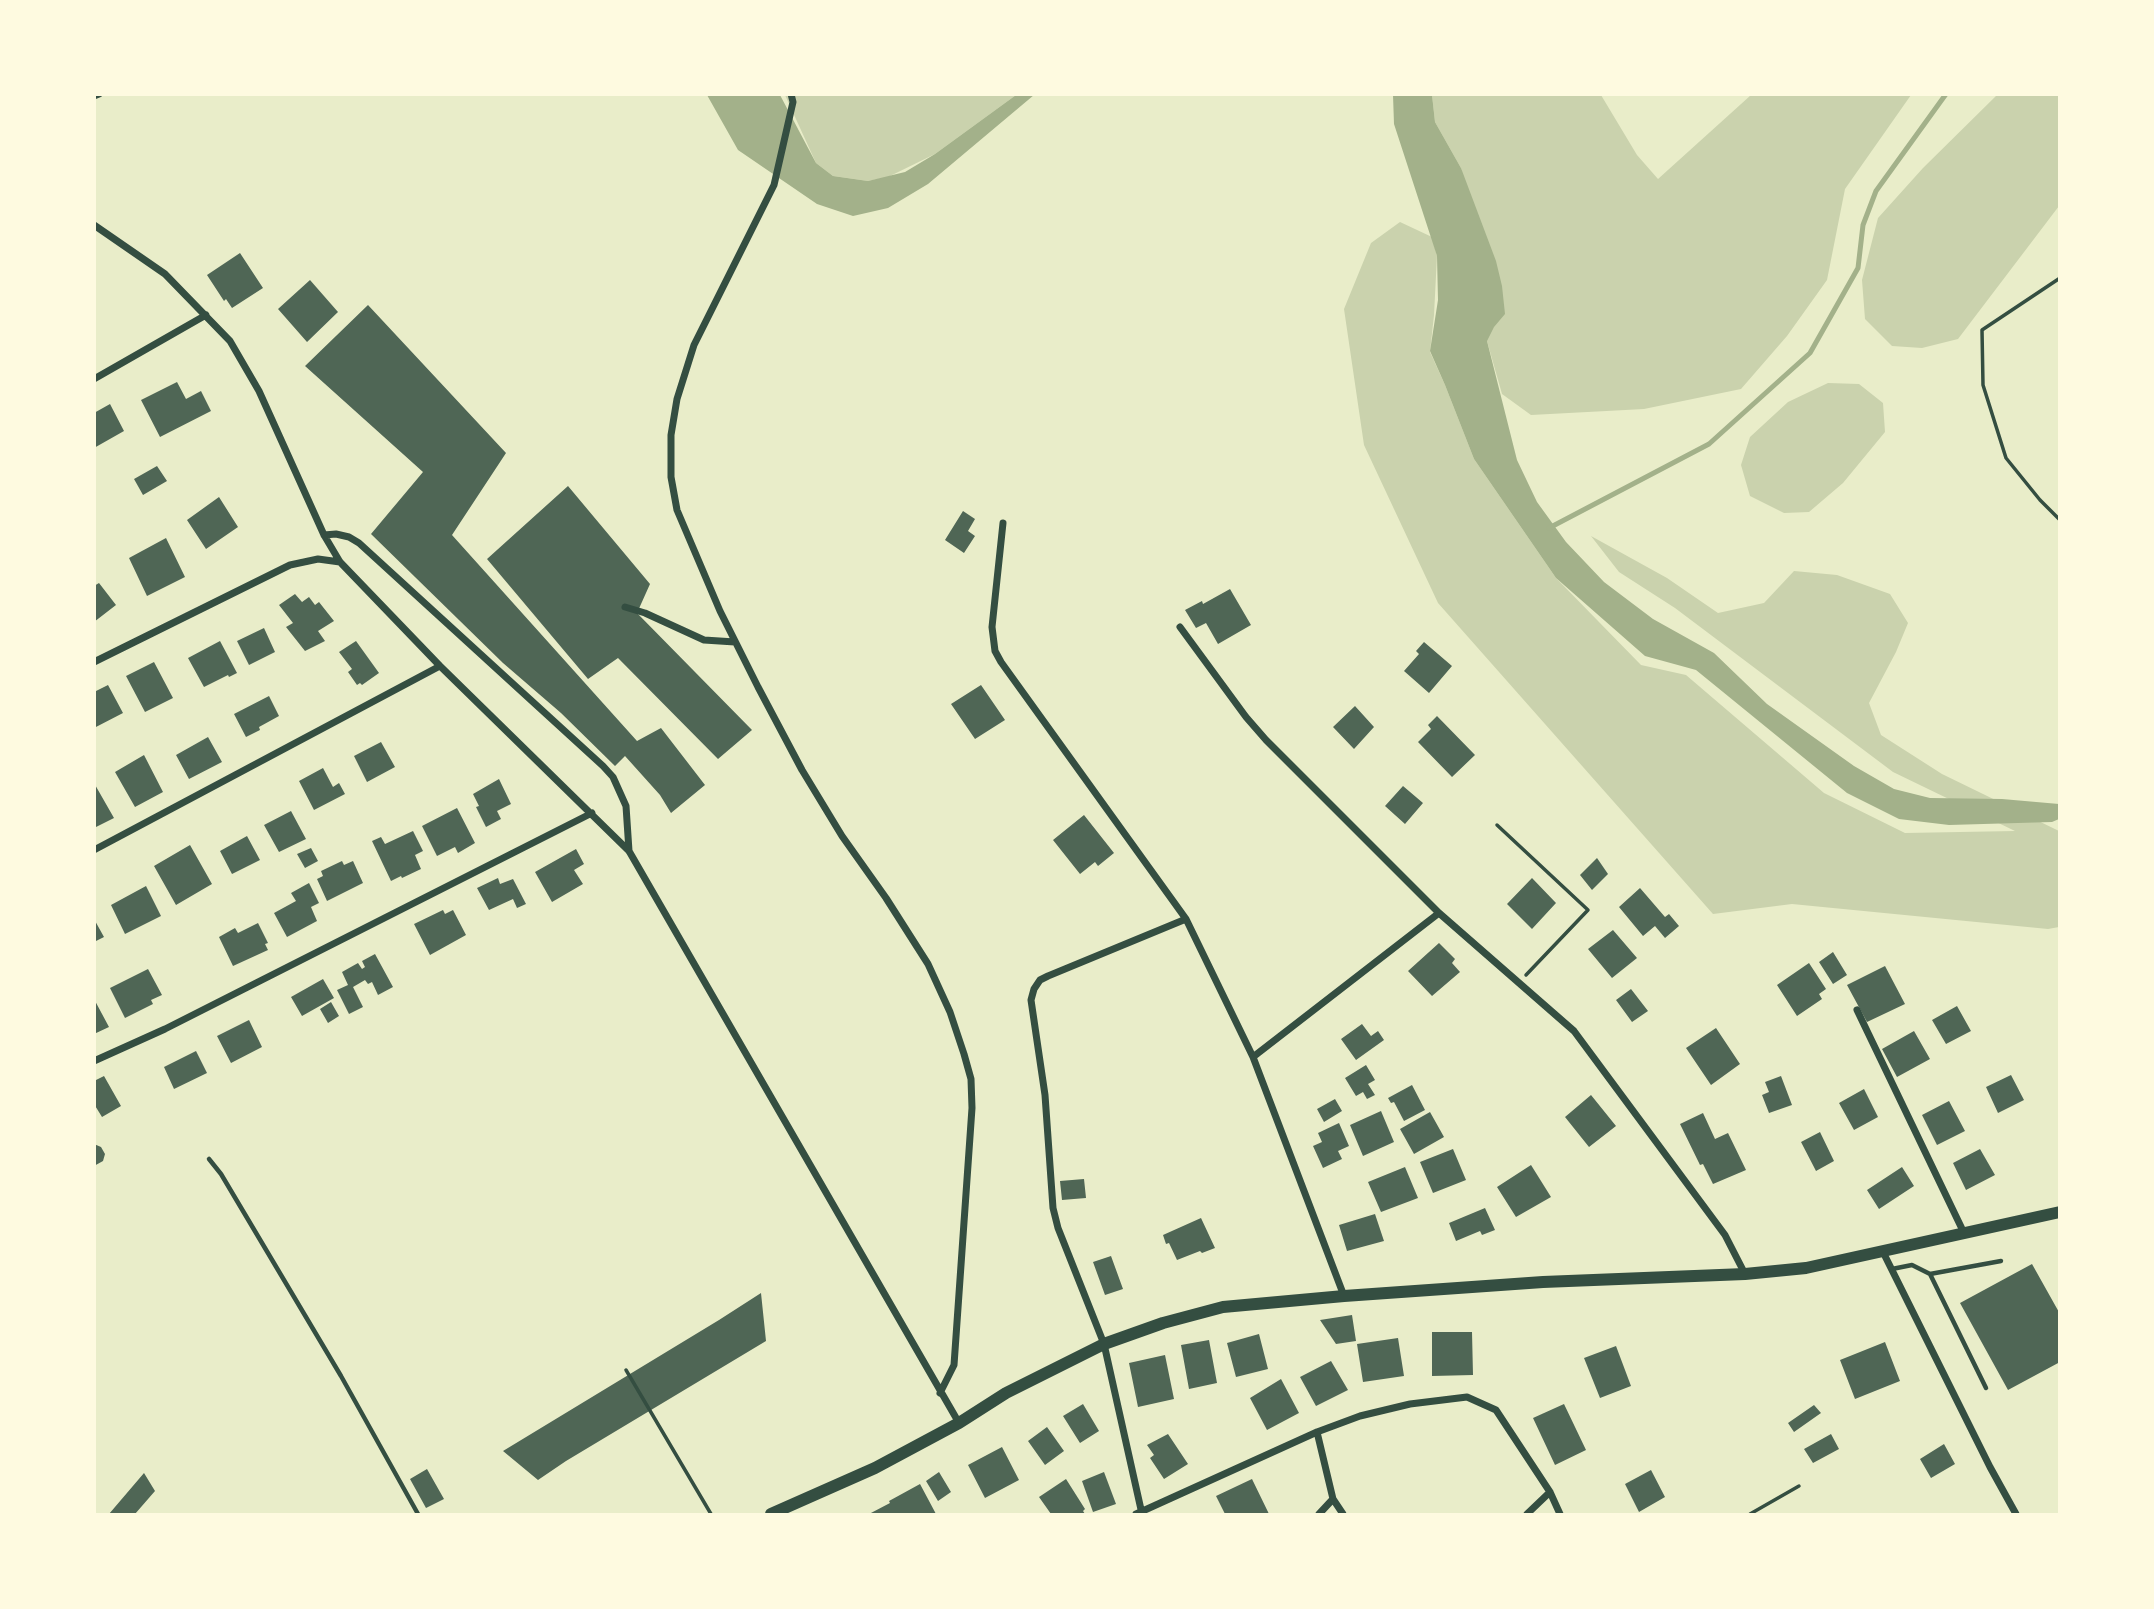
<!DOCTYPE html>
<style>
body{margin:0}
#map{position:relative;width:2154px;height:1609px;overflow:hidden;background:#e9edc9;font-family:Ubuntu,sans-serif}
canvas{display:block}
.frame{position:absolute;inset:0;border:96px solid #fefae0;pointer-events:none}
</style>
<div id="map">
<canvas width="2154" height="1609"></canvas>
<div class="frame"></div>
</div>
<script>
const context = document.querySelector('canvas').getContext('2d');
context.lineJoin = 'round';
function fillPath(path, color) { context.fillStyle = color; context.fill(path, 'evenodd'); }
const toPath = rows => new Path2D(rows.map(r => 'M' + r).join(''));
function stroke(path, color, width, dash) { context.strokeStyle = color; context.lineWidth = width; context.lineCap = dash ? 'butt' : 'round'; context.setLineDash(dash || []); context.stroke(path); }
fillPath(toPath([
 [785,95,1016,95,935,154,888,177,868,181,833,176,816,163],
 [1432,95,1601,95,1637,155,1658,179,1751,95,1911,95,1845,189,1827,280,1787,336,1741,389,1644,409,1531,415,1502,394,1487,341,1461,168,1435,122],
 [1997,95,2059,95,2059,206,1958,339,1922,348,1892,346,1865,319,1862,280,1878,218,1923,168],
 [1400,222,1432,237,1437,256,1434,315,1430,352,1445,385,1474,459,1556,578,1641,665,1686,675,1824,793,1905,833,2015,831,1893,772,1675,608,1619,572,1591,536,1667,578,1718,613,1764,603,1794,571,1837,575,1890,594,1908,623,1896,652,1869,703,1881,735,1942,774,2059,831,2059,927,2048,929,1792,904,1713,914,1438,603,1364,445,1344,309,1371,243],
 [1828,383,1859,384,1883,403,1885,432,1843,483,1809,512,1784,513,1750,496,1741,465,1750,437,1788,402]
]), '#cad2ad');
fillPath(toPath([
 [707,95,780,95,816,163,833,176,868,181,905,172,935,154,1016,95,1034,95,928,184,888,208,853,216,817,204,738,150],
 [1393,95,1432,95,1435,122,1461,168,1496,261,1502,286,1505,314,1494,327,1487,341,1517,460,1537,502,1566,542,1604,582,1653,619,1714,653,1767,704,1854,766,1894,789,1930,798,2002,799,2059,804,2059,819,2052,822,1949,825,1899,819,1847,793,1696,670,1645,656,1556,578,1474,459,1445,385,1430,351,1438,300,1437,256,1394,124]
]), '#a3b18a');
stroke(toPath([
 [1549,528,1709,444,1810,353,1858,268,1863,225,1876,191,1946,94]
]), '#a3b18a', 5);
fillPath(toPath([
 [240,253,263,288,232,308,226,299,224,301,207,275],
 [310,280,338,312,307,342,278,309],
 [368,305,506,453,452,535,637,741,661,728,705,785,671,813,660,795,625,756,615,766,561,713,503,663,371,534,423,472,305,366],
 [177,382,186,399,201,391,211,411,160,437,141,400],
 [110,404,124,431,94,448,94,413],
 [157,466,167,481,143,495,134,479],
 [568,486,650,584,637,613,752,730,718,759,618,658,588,679,487,559],
 [219,497,238,527,206,549,187,520],
 [963,511,975,519,968,531,975,536,964,553,945,540],
 [166,538,185,577,147,596,129,558],
 [99,583,116,605,94,622,94,586],
 [1230,589,1251,625,1218,644,1206,623,1196,628,1185,610,1202,601,1203,604],
 [295,594,302,602,309,597,315,605,319,602,334,621,318,631,325,641,305,651,286,627,293,623,279,605],
 [264,628,275,652,249,665,237,641],
 [220,641,237,673,229,677,228,675,204,687,188,658],
 [356,641,379,673,362,685,360,683,357,685,348,672,352,669,339,652],
 [1424,642,1452,666,1429,693,1404,671,1419,654,1416,651],
 [154,662,173,698,145,712,126,676],
 [108,685,123,713,94,728,94,692],
 [981,685,1005,720,975,739,951,704],
 [269,696,279,716,259,727,260,730,246,737,234,714],
 [1355,706,1374,727,1354,749,1333,727],
 [1437,716,1475,755,1452,777,1418,742,1431,729,1428,725],
 [208,737,222,762,189,779,176,755],
 [381,742,395,767,367,782,354,756],
 [144,755,163,792,135,807,115,772],
 [323,768,333,787,339,783,345,794,314,810,299,781],
 [499,779,511,804,497,811,501,819,486,827,476,807,479,806,473,794],
 [94,783,114,818,94,828],
 [1403,786,1423,803,1405,824,1385,806],
 [457,808,475,843,458,853,455,847,437,856,422,826],
 [291,811,306,839,279,852,264,825],
 [1084,815,1114,853,1098,866,1095,862,1080,874,1053,840],
 [413,831,423,851,415,855,421,869,402,878,401,876,391,881,372,841,381,837,385,844],
 [247,836,260,860,232,874,220,851],
 [190,845,212,884,176,905,154,866],
 [311,848,318,861,305,868,297,854],
 [576,849,584,864,574,870,583,884,552,902,535,872],
 [1597,858,1608,874,1592,890,1580,875],
 [342,861,344,865,353,861,363,883,327,901,317,879,323,876,321,871],
 [498,878,500,884,513,879,526,904,517,908,513,899,489,910,477,888],
 [1532,878,1556,903,1532,929,1507,904],
 [309,883,319,903,311,907,317,921,287,937,274,913,296,901,291,893],
 [146,886,161,916,125,934,111,905],
 [1640,888,1665,917,1669,914,1679,926,1665,938,1655,926,1643,936,1619,907],
 [443,910,445,914,453,910,466,935,430,955,414,924],
 [94,919,104,937,94,942],
 [258,923,268,943,265,944,268,950,233,966,219,937,235,928,238,933],
 [1613,930,1637,958,1612,978,1588,949],
 [1439,943,1455,959,1452,963,1460,972,1432,996,1408,971],
 [1833,952,1847,975,1833,984,1819,962],
 [375,954,393,987,378,995,372,982,368,984,365,980,353,987,363,1007,349,1014,337,990,348,985,342,972,358,963,362,969,365,967,362,961],
 [1809,963,1826,989,1819,994,1822,999,1797,1016,1777,985],
 [1885,966,1905,1004,1867,1022,1847,985],
 [148,969,162,995,151,1000,153,1004,125,1018,110,988],
 [323,979,334,998,302,1016,291,997],
 [1631,989,1648,1011,1632,1022,1616,1000],
 [94,999,109,1027,94,1034],
 [331,1002,339,1016,328,1023,320,1009],
 [1957,1006,1971,1031,1946,1044,1932,1020],
 [249,1020,262,1047,231,1063,217,1036],
 [1362,1024,1371,1036,1378,1031,1384,1040,1356,1060,1341,1039],
 [1716,1028,1740,1064,1711,1085,1686,1048],
 [1914,1031,1930,1059,1897,1077,1882,1049],
 [196,1051,207,1073,174,1089,164,1067],
 [1366,1065,1375,1080,1368,1084,1375,1095,1367,1099,1363,1092,1356,1096,1345,1078],
 [2011,1075,2024,1100,1998,1113,1986,1087],
 [104,1076,121,1106,102,1117,94,1104,94,1081],
 [1781,1076,1792,1105,1769,1113,1762,1095,1769,1092,1765,1082],
 [1412,1085,1425,1110,1404,1121,1394,1102,1391,1103,1388,1098],
 [1864,1089,1878,1117,1854,1130,1839,1103],
 [1591,1095,1616,1126,1589,1147,1565,1117],
 [1335,1099,1342,1111,1324,1122,1317,1109],
 [1949,1101,1965,1131,1937,1145,1922,1115],
 [1381,1111,1394,1142,1363,1156,1350,1125],
 [1430,1112,1444,1137,1414,1154,1400,1129],
 [1703,1113,1715,1139,1728,1133,1746,1170,1713,1184,1703,1164,1700,1165,1680,1124],
 [1339,1123,1349,1146,1338,1151,1342,1159,1323,1168,1313,1146,1322,1142,1318,1133],
 [1820,1132,1834,1161,1816,1171,1801,1142],
 [94,1144,101,1147,105,1154,103,1161,94,1166],
 [1453,1149,1466,1180,1433,1193,1420,1162],
 [1980,1149,1995,1175,1966,1190,1953,1163],
 [1531,1165,1551,1197,1516,1217,1497,1187],
 [1405,1167,1418,1198,1381,1212,1368,1182],
 [1902,1167,1914,1186,1879,1209,1867,1190],
 [1084,1179,1086,1198,1062,1200,1060,1181],
 [1485,1208,1495,1230,1482,1235,1480,1231,1456,1241,1449,1223],
 [1375,1214,1384,1241,1347,1251,1339,1225],
 [1201,1218,1215,1248,1202,1253,1200,1251,1177,1260,1169,1243,1166,1244,1163,1235],
 [1111,1256,1123,1289,1105,1295,1093,1262],
 [2032,1264,2060,1314,2060,1362,2008,1390,1960,1303],
 [761,1293,766,1341,566,1461,538,1480,503,1451,719,1320],
 [1352,1315,1356,1341,1336,1344,1320,1320],
 [1432,1332,1472,1332,1473,1375,1432,1376],
 [1259,1334,1268,1369,1236,1377,1227,1343],
 [1398,1338,1404,1376,1363,1382,1357,1344],
 [1209,1340,1217,1383,1189,1389,1181,1345],
 [1885,1342,1900,1381,1855,1399,1840,1360],
 [1616,1346,1631,1386,1600,1398,1584,1358],
 [1165,1355,1174,1399,1138,1407,1129,1363],
 [1331,1361,1348,1390,1316,1406,1300,1377],
 [1281,1379,1299,1413,1267,1430,1250,1398],
 [1083,1404,1099,1431,1080,1443,1063,1416],
 [1564,1404,1586,1450,1555,1465,1533,1418],
 [1814,1405,1821,1413,1794,1432,1788,1423],
 [1047,1427,1064,1451,1045,1465,1028,1441],
 [1168,1434,1188,1464,1164,1479,1150,1458,1154,1455,1147,1445],
 [1831,1434,1839,1449,1813,1463,1804,1449],
 [1944,1444,1955,1464,1931,1478,1920,1459],
 [1002,1447,1019,1480,985,1498,968,1465],
 [427,1469,444,1499,426,1508,410,1479],
 [1651,1470,1665,1497,1639,1512,1625,1484],
 [939,1472,951,1492,938,1501,926,1481],
 [1104,1472,1116,1504,1093,1512,1082,1481],
 [144,1473,155,1491,135,1514,109,1514],
 [1066,1479,1085,1509,1083,1511,1085,1514,1051,1514,1039,1497],
 [1252,1479,1269,1514,1225,1514,1216,1496],
 [920,1484,936,1514,869,1514,890,1503,889,1501]
]), '#4f6655');
stroke(toPath([
 [2060,278,1982,330,1983,385,2006,458,2040,500,2060,520],
 [1497,825,1588,910,1526,975],
 [626,1370,711,1514],
 [1750,1514,1799,1486]
]), '#344e41', 3.5);
stroke(toPath([
 [209,1159,221,1174,341,1376,418,1514],
 [1892,1269,1912,1265,1930,1274,2001,1261],
 [1930,1274,1986,1388]
]), '#344e41', 4.5);
stroke(toPath([
 [791,94,793,102,774,185,694,345,677,399,671,435,671,477,677,510,720,611,758,687,802,770,842,836,886,898,928,964,950,1012,964,1054,971,1079,972,1108,954,1365,940,1393],
 [94,96,99,94],
 [94,225,165,274,230,341,259,391,324,535,340,562,440,666,629,851,959,1423],
 [94,379,206,315],
 [1003,523,992,627,995,651,1001,662,1186,919,1253,1057,1344,1296],
 [324,535,336,534,349,537,359,543,603,766,613,777,626,806,629,851],
 [625,607,645,613,704,640,735,642],
 [1180,627,1246,717,1266,740,1439,913,1574,1031,1725,1235,1745,1274],
 [94,662,290,565,318,559,340,562],
 [94,850,440,666],
 [1857,1010,1964,1233],
 [1253,1057,1439,913],
 [94,1061,165,1029,592,813],
 [1883,1252,1990,1467,2016,1514],
 [1317,1432,1333,1499,1343,1514],
 [1136,1514,1317,1432,1360,1416,1410,1404,1467,1397,1496,1410,1550,1492,1560,1514],
 [1142,1514,1104,1344,1058,1228,1053,1208,1045,1095,1031,1000,1034,989,1040,980,1048,976,1186,919],
 [1319,1514,1333,1499],
 [1527,1514,1550,1492]
]), '#344e41', 7);
stroke(toPath([
 [771,1514,875,1468,959,1423,1006,1393,1104,1344,1163,1323,1223,1307,1344,1296,1543,1282,1745,1274,1806,1268,2060,1212]
]), '#344e41', 12);
</script>
